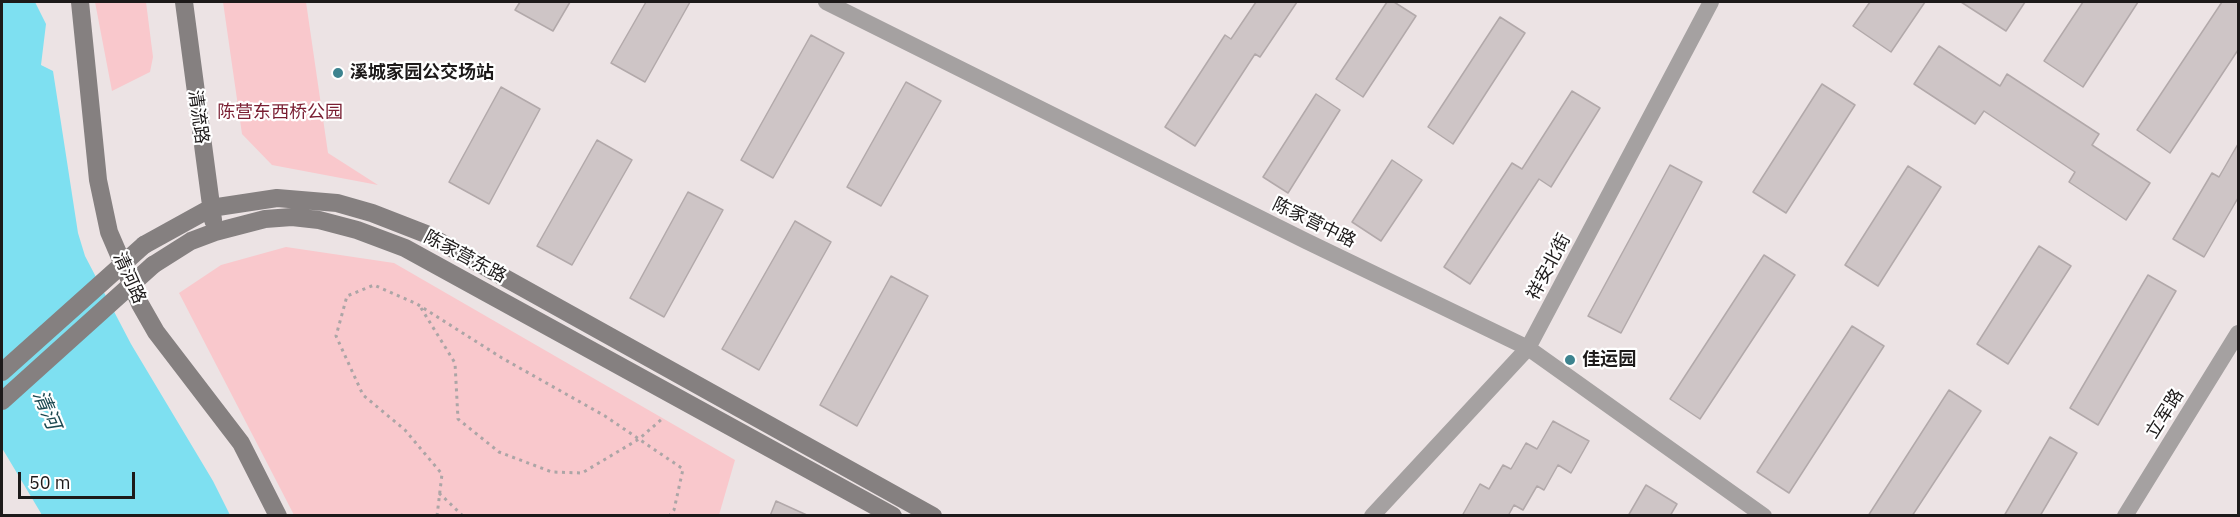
<!DOCTYPE html>
<meta charset="utf-8">
<style>
body{margin:0}
#map{position:relative;width:2240px;height:517px;overflow:hidden;background:#ece3e4;font-family:"IBM Plex Sans",sans-serif}
canvas{display:block}
.frame{position:absolute;inset:0;border:3px solid #1d1a1a;pointer-events:none}
.scale{position:absolute;left:18px;top:472px;width:117px;height:27px;box-sizing:border-box;border:3px solid #1d1a1a;border-top:0;padding-left:8px;font-size:18px;line-height:21px;white-space:nowrap;color:#1d1a1a;-webkit-text-stroke:4px #fff;paint-order:stroke}
</style>
<div id="map">
<canvas width="2240" height="517"></canvas>
<div class="frame"></div>
<div class="scale">50 m</div>
</div>
<script>
const context = document.querySelector('canvas').getContext('2d');
context.lineJoin = 'round';
function fillPath(path, color) { context.fillStyle = color; context.fill(path, 'evenodd'); }
const toPath = rows => new Path2D(rows.map(r => 'M' + r).join(''));
function stroke(path, color, width, dash) { context.strokeStyle = color; context.lineWidth = width; context.lineCap = dash ? 'butt' : 'round'; context.setLineDash(dash || []); context.stroke(path); }
function label(font, color, halo, rows, align = 'center') {
  context.font = font + ' "IBM Plex Sans","Noto Sans SC",sans-serif'; context.lineWidth = 4.5; context.setLineDash([]); context.textBaseline = 'middle'; context.strokeStyle = halo; context.fillStyle = color; for (const [text, x, y, turn = 0] of rows) {
    context.save(); context.translate(x, y); context.rotate((+turn || 0) * Math.PI / 180); context.textAlign = isNaN(turn) ? turn : align; if (halo) context.strokeText(text, 0, 0); context.fillText(text, 0, 0); context.restore();
  }
}
fillPath(toPath([
 [95,2,146,2,153,57,150,72,112,91],
 [223,2,306,2,328,153,378,185,272,165,242,134],
 [286,247,394,263,735,460,719,515,294,515,179,293,221,265]
]), '#f9c8cc');
fillPath(toPath([
 [2,2,35,2,46,24,41,65,53,71,78,233,85,256,131,344,213,481,230,515,42,515,2,448]
]), '#7ee0f1');
const building = toPath([
 [520,2,570,2,553,31,515,10,520,2],
 [646,2,690,2,645,82,611,63,646,2],
 [1256,2,1297,2,1260,57,1255,54,1195,146,1165,127,1225,35,1231,39,1256,2],
 [1387,2,1394,2,1416,16,1363,97,1336,79,1387,2],
 [1870,2,1925,2,1891,52,1853,26,1870,2],
 [1961,2,2025,2,2006,31,1961,2],
 [2083,2,2138,2,2083,87,2044,61,2083,2],
 [2222,2,2238,2,2238,50,2170,153,2137,130,2222,2],
 [1500,17,1525,33,1453,144,1428,127,1500,17],
 [811,35,844,53,773,178,741,160,811,35],
 [1939,46,2000,86,2007,74,2099,134,2092,145,2150,183,2126,220,2069,182,2075,172,1984,111,1975,124,1914,84,1939,46],
 [906,82,941,101,881,206,847,187,906,82],
 [1822,84,1855,105,1786,213,1753,192,1822,84],
 [501,87,540,109,489,204,449,182,501,87],
 [1572,91,1600,108,1551,187,1539,179,1470,284,1444,267,1512,163,1522,169,1572,91],
 [1316,94,1340,110,1288,193,1263,177,1316,94],
 [597,140,632,160,572,265,537,246,597,140],
 [2238,144,2238,198,2204,257,2173,239,2212,173,2219,177,2238,144],
 [1392,160,1422,180,1381,241,1352,222,1392,160],
 [1670,165,1702,182,1621,333,1588,316,1670,165],
 [1908,166,1941,187,1878,286,1845,265,1908,166],
 [688,192,723,210,664,317,630,298,688,192],
 [795,221,831,242,759,370,722,349,795,221],
 [2039,246,2071,266,2008,364,1977,344,2039,246],
 [1764,255,1795,275,1700,419,1670,399,1764,255],
 [2148,275,2176,291,2098,425,2070,408,2148,275],
 [891,276,928,296,857,426,820,405,891,276],
 [1852,326,1884,346,1789,493,1757,472,1852,326],
 [1949,390,1981,411,1912,516,1868,516,1949,390],
 [1553,421,1589,441,1571,473,1558,465,1544,490,1537,486,1523,510,1514,505,1508,516,1462,516,1480,484,1489,489,1503,465,1511,469,1526,443,1537,449,1553,421],
 [2050,437,2077,453,2040,516,2004,516,2050,437],
 [1646,485,1677,504,1670,516,1628,516,1646,485],
 [776,501,809,516,770,516,776,501]
]);
fillPath(building, '#cec5c6');
stroke(building, '#b2a9aa', 1.5);
stroke(toPath([
 [421,308,455,363,458,419,499,452,552,472,582,473,639,439,663,418],
 [439,493,463,516],
 [437,516,442,474,405,430,363,395,336,336,347,296,374,285,417,304,502,358,605,416,683,469,674,510,669,516]
]), '#aca5a6', 3, [3, 4.5]);
stroke(toPath([
 [826,2,1306,241,1528,348,1764,516],
 [1372,516,1528,348,1711,2],
 [2125,516,2238,333]
]), '#a5a1a1', 16);
stroke(toPath([
 [80,2,98,180,109,232,140,304,156,332,241,443,278,516],
 [184,2,213,220],
 [144,245,211,208,277,198,337,203,372,213,426,234,933,516],
 [153,265,191,241,215,232,265,219,292,217,319,220,357,230,405,248,893,516]
]), '#858080', 18);
stroke(toPath([
 [2,372,144,245],
 [2,401,153,265]
]), '#858080', 18);
for (const [x, y, r, color] of [
 [338,73,6,"#3d838f"],
 [1570,360,6,"#3d838f"]
]) { const dot = new Path2D(); dot.arc(x, y, r, 0, 2 * Math.PI); context.fillStyle = color; context.fill(dot); stroke(dot, '#fff', 2); }
label('bold 18px', '#1d1a1a', '#fff', [
 ["溪城家园公交场站",350,73],
 ["佳运园",1582,360]
], 'left');
label('18px', '#7a1e32', '#fff', [
 ["陈营东西桥公园",280,113]
]);
label('18px', '#1d1a1a', '#fff', [
 ["清流路",198,117,82],
 ["陈家营中路",1314,223,26],
 ["陈家营东路",465,257,28],
 ["祥安北街",1549,267,-62],
 ["清河路",129,278,66],
 ["立军路",2165,414,-58]
]);
label('italic 20px', '#1b4850', '#fff', [
 ["清河",46,410,67]
]);
</script>
